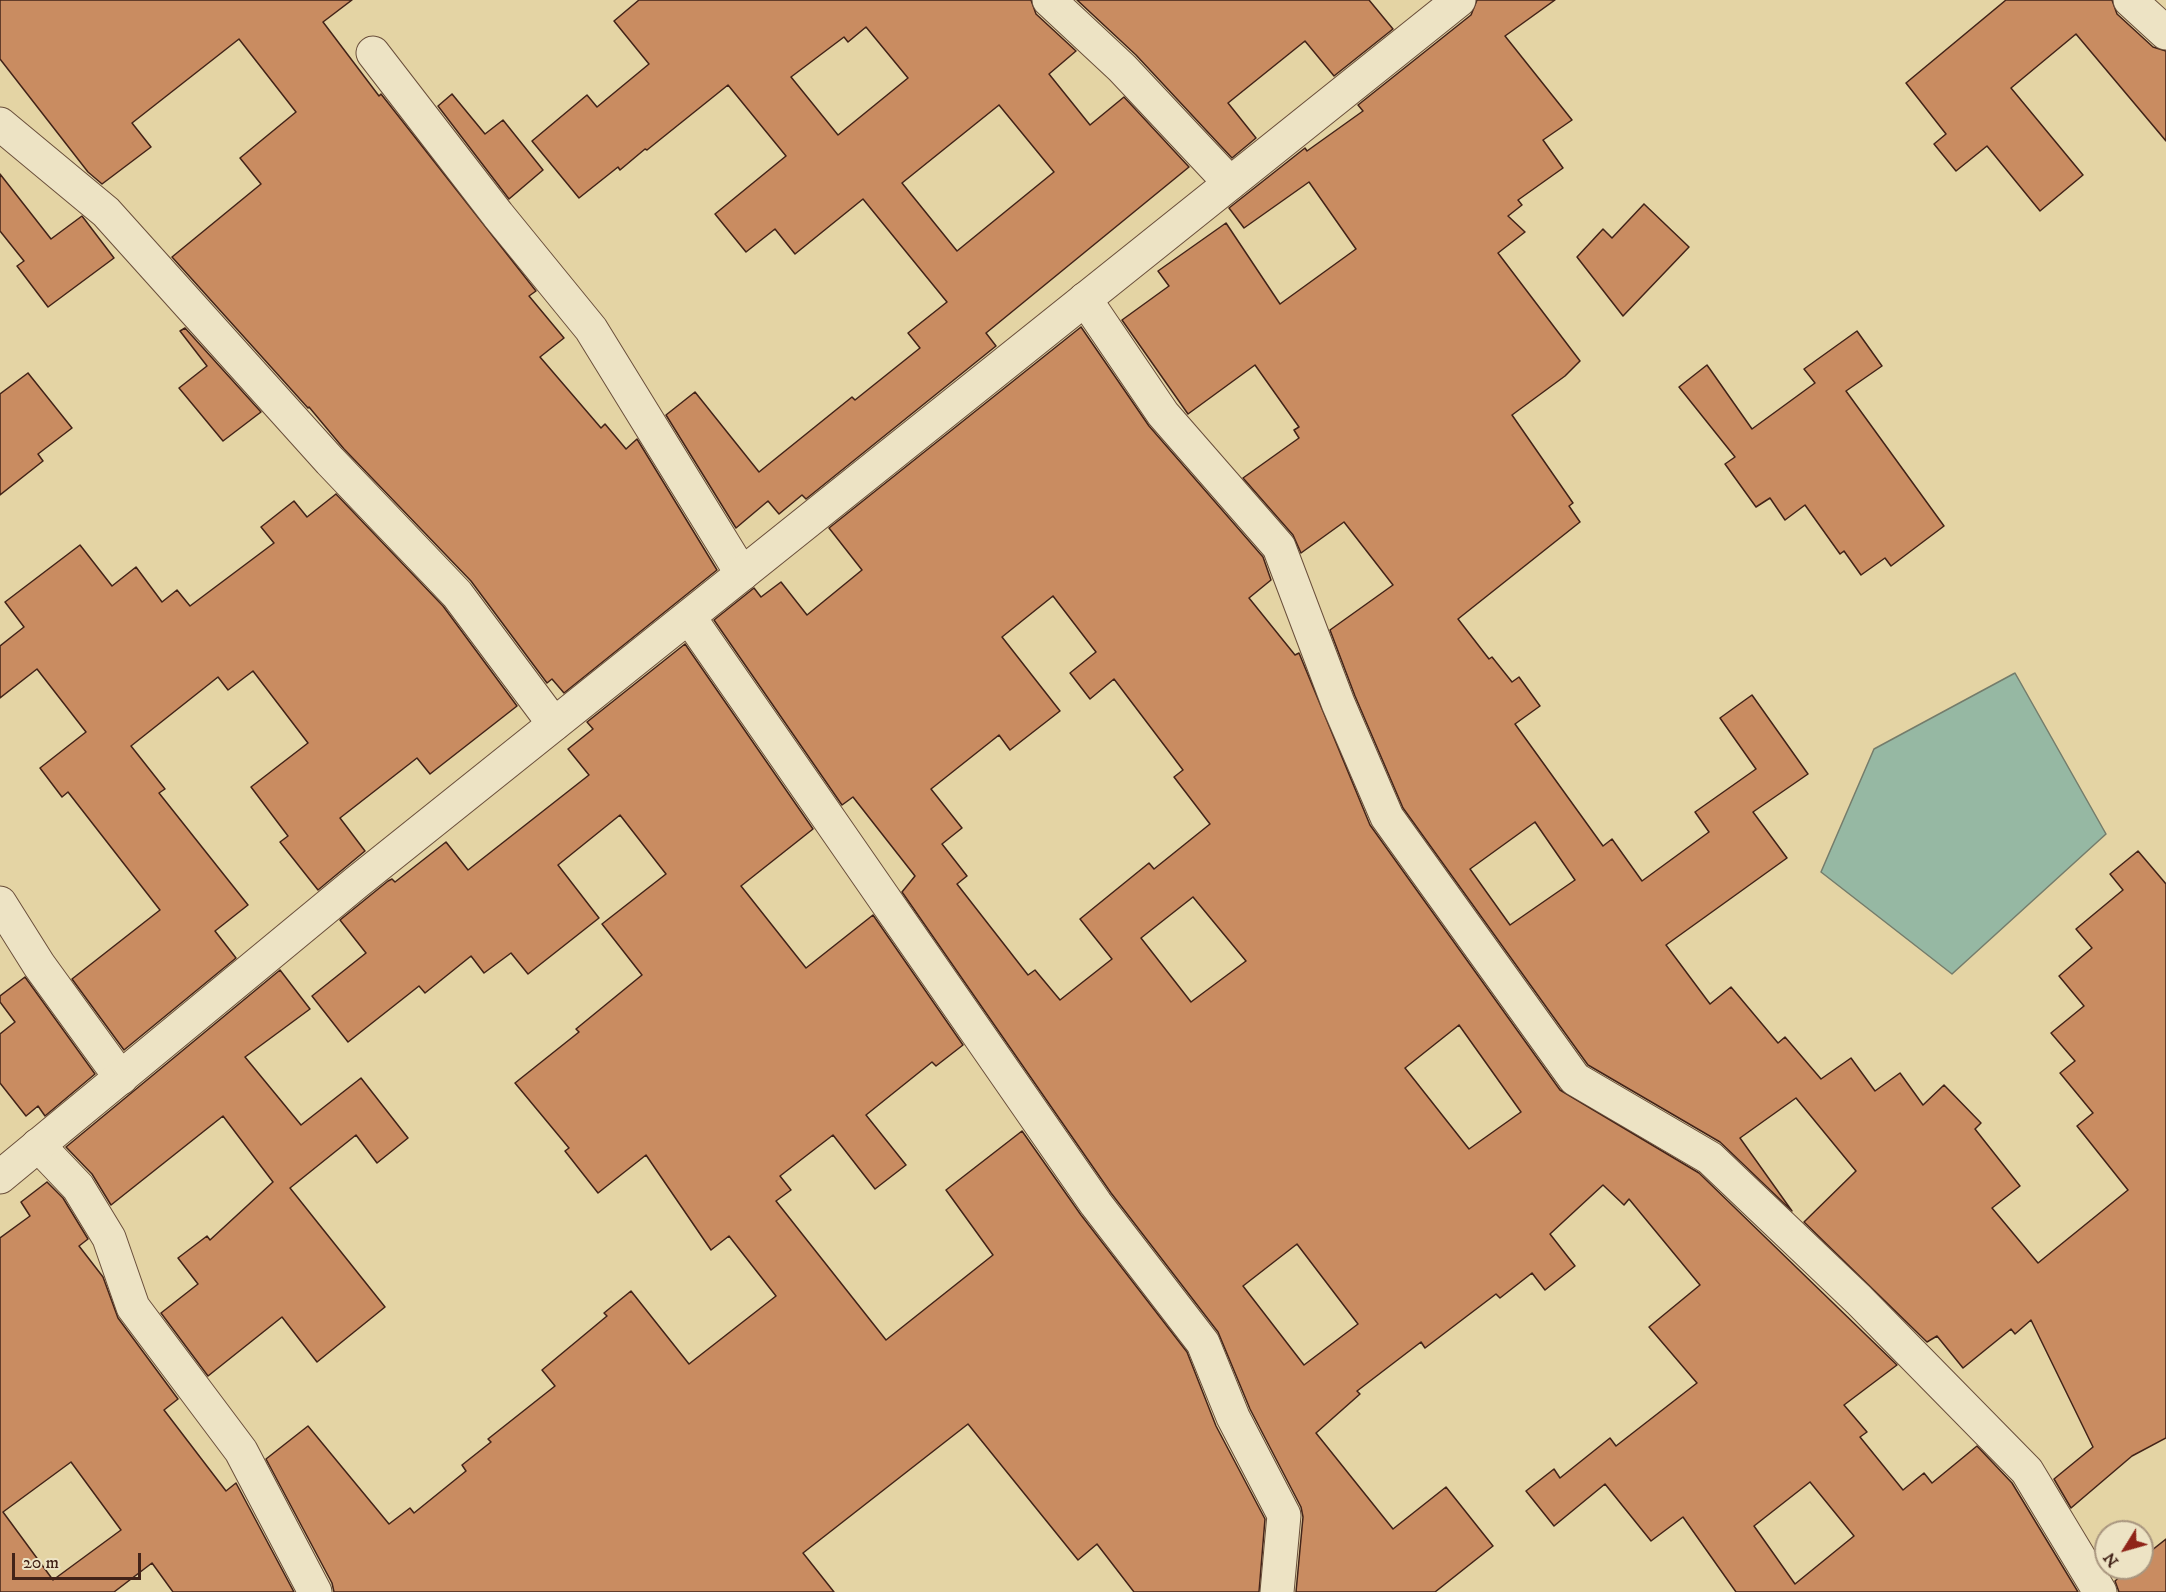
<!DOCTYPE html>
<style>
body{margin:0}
#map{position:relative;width:2166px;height:1592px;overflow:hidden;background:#e4d4a4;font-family:"IM FELL DW Pica",serif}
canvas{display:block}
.north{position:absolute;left:2094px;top:1520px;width:60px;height:60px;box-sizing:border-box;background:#ede3c4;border:2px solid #a9967f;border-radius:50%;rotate:233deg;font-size:16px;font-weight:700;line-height:24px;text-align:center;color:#422318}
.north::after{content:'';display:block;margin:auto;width:21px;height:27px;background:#8f2418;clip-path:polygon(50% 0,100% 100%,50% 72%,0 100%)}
.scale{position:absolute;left:12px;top:1553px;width:129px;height:27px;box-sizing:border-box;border:3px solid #422318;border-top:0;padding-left:8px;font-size:18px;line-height:21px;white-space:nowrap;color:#422318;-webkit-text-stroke:4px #ede3c4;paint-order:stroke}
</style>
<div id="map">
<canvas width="2166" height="1592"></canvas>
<div class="north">N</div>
<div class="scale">20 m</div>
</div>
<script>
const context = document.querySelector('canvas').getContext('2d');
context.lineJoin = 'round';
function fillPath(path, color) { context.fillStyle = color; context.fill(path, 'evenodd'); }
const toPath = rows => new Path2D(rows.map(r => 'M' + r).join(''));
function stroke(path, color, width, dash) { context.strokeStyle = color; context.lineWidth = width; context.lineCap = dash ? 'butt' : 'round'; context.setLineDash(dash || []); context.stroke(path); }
const water = toPath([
 [2015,673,2106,834,1952,974,1821,872,1874,749,2015,673]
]);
fillPath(water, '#96b8a3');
stroke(water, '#747c6b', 1.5);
const building = toPath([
 [0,0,352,0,323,22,379,96,381,94,536,291,529,296,564,338,540,357,601,428,605,424,626,449,637,439,717,570,564,693,552,679,547,683,471,581,344,449,309,407,308,408,172,257,261,184,240,158,296,112,239,39,132,123,151,147,102,184,88,172,0,59,0,0],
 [639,0,1031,0,1036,14,1076,51,1049,74,1090,125,1124,97,1189,167,986,333,996,346,806,499,802,495,779,514,768,501,736,528,666,415,695,392,759,472,852,397,855,400,920,348,908,333,947,302,863,199,795,254,775,229,746,252,715,214,786,156,728,85,647,150,645,149,620,170,618,167,579,198,532,141,587,95,597,107,649,64,614,21,639,0],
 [866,27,908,78,838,135,791,77,844,37,848,42,866,27],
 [999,105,1054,172,957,251,902,183,999,105],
 [1077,0,1369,0,1393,29,1334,76,1305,41,1228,103,1256,138,1232,158,1136,55,1077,0],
 [1477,0,1555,0,1505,36,1572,120,1543,140,1563,168,1518,200,1522,205,1508,216,1525,232,1498,253,1580,361,1565,376,1512,415,1573,503,1569,506,1580,522,1458,619,1489,659,1492,657,1512,682,1519,677,1540,706,1515,724,1603,846,1612,839,1642,881,1709,832,1695,812,1756,769,1720,718,1752,695,1808,774,1753,812,1787,858,1666,945,1710,1004,1731,987,1778,1043,1785,1037,1821,1079,1851,1058,1875,1091,1900,1073,1923,1105,1944,1085,1981,1123,1975,1129,2020,1186,1992,1208,2038,1263,2128,1190,2077,1126,2093,1113,2060,1073,2075,1061,2051,1033,2084,1006,2059,976,2092,948,2076,929,2123,890,2110,874,2138,851,2166,884,2166,1438,2132,1456,2071,1508,2054,1479,2093,1447,2031,1320,2015,1334,2011,1329,1963,1368,1937,1336,1927,1342,1804,1222,1856,1171,1796,1098,1740,1138,1792,1211,1720,1142,1588,1065,1403,808,1355,696,1330,630,1393,585,1344,522,1301,553,1293,535,1243,478,1299,438,1294,430,1299,427,1255,365,1188,414,1122,320,1169,286,1158,271,1226,223,1280,304,1356,249,1309,182,1244,228,1229,208,1305,148,1307,151,1363,111,1358,105,1471,15,1477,0],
 [1535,822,1575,880,1510,925,1470,869,1535,822],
 [2006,0,2112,0,2117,14,2153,47,2166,51,2166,141,2076,34,2011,88,2083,175,2040,211,1987,146,1956,171,1934,144,1946,134,1906,83,2006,0],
 [452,94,485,134,503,120,543,170,509,199,438,106,452,94],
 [0,174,51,239,82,216,114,258,48,307,17,266,24,261,0,231,0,174],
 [1644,204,1689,247,1623,316,1577,257,1603,229,1612,238,1644,204],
 [1081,327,1149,426,1263,557,1271,580,1249,598,1295,655,1299,653,1370,825,1560,1090,1699,1173,1897,1365,1844,1405,1867,1432,1860,1437,1903,1490,1924,1473,1932,1483,1977,1446,2012,1483,2078,1592,1736,1592,1683,1517,1651,1541,1605,1484,1554,1526,1526,1491,1554,1469,1560,1478,1610,1438,1616,1446,1697,1383,1649,1327,1700,1285,1629,1199,1624,1205,1603,1185,1550,1234,1575,1266,1545,1290,1532,1273,1500,1298,1496,1294,1425,1348,1421,1342,1357,1391,1360,1394,1316,1433,1393,1529,1446,1487,1493,1546,1435,1592,1296,1592,1303,1517,1301,1507,1250,1409,1218,1332,1111,1193,902,892,915,876,853,797,842,805,714,620,754,588,761,597,781,582,807,615,862,570,829,528,1081,327],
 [1053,596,1096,652,1070,673,1090,699,1114,679,1183,770,1174,777,1210,824,1154,869,1149,863,1080,919,1112,959,1060,1000,1035,970,1028,975,957,884,967,876,942,844,962,828,931,789,999,735,1010,750,1060,711,1002,637,1053,596],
 [1193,897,1246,961,1191,1002,1141,938,1193,897],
 [1459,1025,1521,1112,1469,1149,1405,1068,1459,1025],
 [1297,1244,1358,1324,1304,1365,1243,1286,1297,1244],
 [1810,1482,1854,1536,1795,1584,1754,1526,1810,1482],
 [185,328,261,412,223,441,179,388,207,366,180,331,185,328],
 [1857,331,1882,366,1846,391,1944,526,1891,566,1885,558,1861,575,1844,551,1840,554,1805,505,1785,520,1770,498,1756,507,1725,464,1735,457,1679,387,1707,365,1752,429,1815,383,1804,369,1857,331],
 [28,373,72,428,38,454,43,461,0,495,0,394,28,373],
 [336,494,443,606,517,706,430,774,417,758,340,818,365,851,318,890,280,842,288,836,251,787,308,743,253,671,228,690,218,677,131,746,165,789,159,793,248,905,215,931,236,958,124,1050,72,979,160,910,68,792,62,797,40,768,86,732,37,669,0,698,0,646,24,627,5,602,80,545,112,586,136,567,162,602,177,590,190,606,274,543,261,527,294,501,307,517,336,494],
 [685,644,813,829,741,886,806,968,873,915,963,1045,936,1066,932,1062,866,1115,906,1165,875,1189,833,1135,780,1176,791,1190,776,1201,886,1340,993,1255,946,1190,1022,1131,1081,1215,1187,1352,1216,1426,1265,1519,1259,1592,1134,1592,1097,1544,1078,1560,968,1424,803,1553,834,1592,334,1592,332,1583,266,1459,308,1426,389,1524,410,1508,414,1513,466,1471,462,1465,491,1442,488,1439,555,1386,542,1370,607,1316,604,1313,631,1291,689,1364,776,1296,729,1236,711,1250,646,1155,598,1193,565,1151,569,1148,515,1083,579,1032,576,1029,642,975,602,924,666,874,620,815,558,865,599,918,528,974,511,953,484,973,471,956,425,993,419,986,348,1042,312,996,366,953,340,920,388,881,392,879,395,882,446,842,468,870,589,775,568,749,593,729,587,722,685,644],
 [280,970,310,1009,245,1057,301,1125,361,1078,408,1138,377,1163,356,1135,290,1188,385,1307,317,1362,282,1317,208,1376,161,1313,198,1284,178,1258,207,1236,210,1240,273,1182,223,1116,111,1205,92,1174,66,1147,280,970],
 [25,977,95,1074,45,1116,38,1106,26,1116,0,1083,0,1034,15,1022,0,1002,0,996,25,977],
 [47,1182,63,1198,88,1239,79,1246,103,1277,118,1318,178,1399,164,1410,226,1491,236,1483,294,1592,173,1592,152,1563,114,1592,0,1592,0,1238,30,1216,21,1202,47,1182],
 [71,1462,121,1530,53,1580,3,1512,71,1462],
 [2166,1539,2166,1592,2119,1592,2115,1581,2130,1568,2142,1568,2142,1558,2166,1539]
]);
fillPath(building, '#c98c61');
stroke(building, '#422318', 1.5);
const minor = toPath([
 [1049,0,1122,68,1230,183],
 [2130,0,2166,33],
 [373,53,498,215,591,329,742,574],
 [0,124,106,212,330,461,457,594,554,724],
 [1085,299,1163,414,1279,547,1338,703,1387,817,1575,1079,1710,1158,1859,1300,2027,1471,2100,1592],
 [689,617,1096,1204,1203,1343,1233,1417,1284,1515,1277,1592],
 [0,903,39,965,121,1078],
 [38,1145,78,1187,109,1238,133,1307,241,1451,315,1592]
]);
const tertiary = toPath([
 [0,1177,357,882,1459,0]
]);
stroke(minor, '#6a4f3b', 35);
stroke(tertiary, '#6a4f3b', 35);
stroke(minor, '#ede3c4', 33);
stroke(tertiary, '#ede3c4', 33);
</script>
